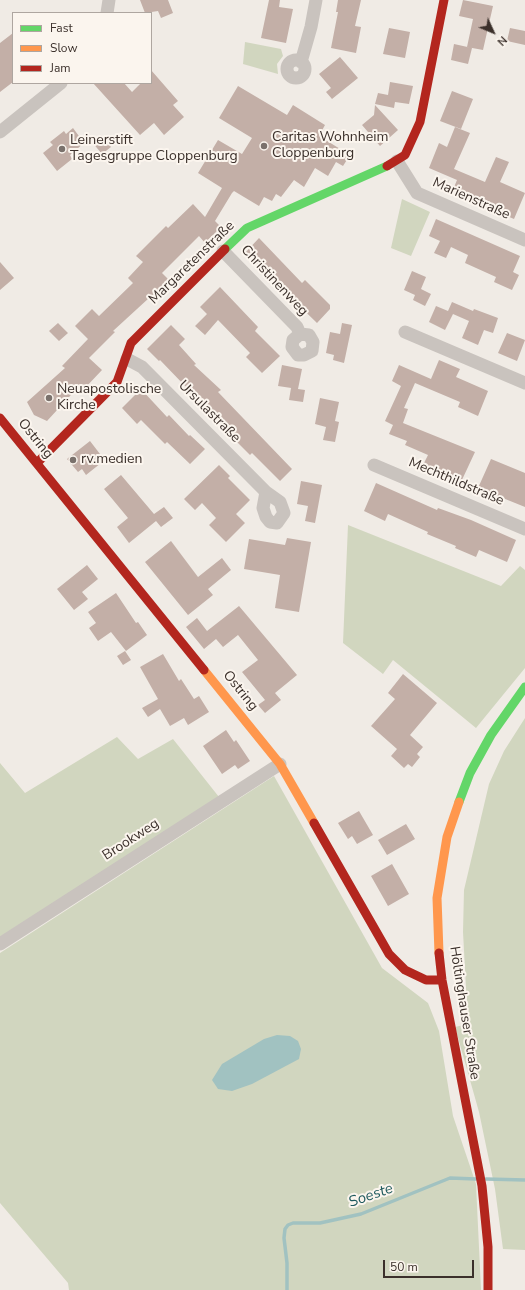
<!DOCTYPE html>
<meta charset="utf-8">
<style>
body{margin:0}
#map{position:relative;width:525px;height:1290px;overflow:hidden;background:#f0ebe5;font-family:"Nunito Sans",sans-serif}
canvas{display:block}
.legend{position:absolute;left:12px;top:12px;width:140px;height:72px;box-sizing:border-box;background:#fbf5ee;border:1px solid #aea6a0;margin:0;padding:5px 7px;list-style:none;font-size:12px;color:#3b302b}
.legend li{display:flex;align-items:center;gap:8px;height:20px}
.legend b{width:20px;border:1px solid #aea6a0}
.north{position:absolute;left:473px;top:12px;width:40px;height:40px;-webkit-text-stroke:3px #fbf5ee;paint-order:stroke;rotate:134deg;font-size:11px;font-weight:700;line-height:16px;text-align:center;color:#3b302b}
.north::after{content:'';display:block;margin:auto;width:14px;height:18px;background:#3b302b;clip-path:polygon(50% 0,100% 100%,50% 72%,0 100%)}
.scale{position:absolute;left:383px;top:1260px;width:91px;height:18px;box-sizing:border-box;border:2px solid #3b302b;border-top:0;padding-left:5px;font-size:12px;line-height:14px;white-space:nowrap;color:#3b302b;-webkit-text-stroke:3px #fbf5ee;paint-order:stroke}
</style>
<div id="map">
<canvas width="525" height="1290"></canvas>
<ul class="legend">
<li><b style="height:5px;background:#63d668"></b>Fast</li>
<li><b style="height:5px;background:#ff974d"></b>Slow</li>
<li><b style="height:5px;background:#b3261e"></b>Jam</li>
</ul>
<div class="north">N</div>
<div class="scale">50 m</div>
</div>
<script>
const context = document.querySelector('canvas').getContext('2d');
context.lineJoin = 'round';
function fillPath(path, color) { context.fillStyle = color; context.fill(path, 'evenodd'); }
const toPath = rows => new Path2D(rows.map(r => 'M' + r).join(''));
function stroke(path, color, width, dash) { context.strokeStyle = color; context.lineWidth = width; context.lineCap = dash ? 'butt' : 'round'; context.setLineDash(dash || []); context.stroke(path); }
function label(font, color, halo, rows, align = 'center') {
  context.font = font + ' "Nunito Sans",sans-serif'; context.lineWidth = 4; context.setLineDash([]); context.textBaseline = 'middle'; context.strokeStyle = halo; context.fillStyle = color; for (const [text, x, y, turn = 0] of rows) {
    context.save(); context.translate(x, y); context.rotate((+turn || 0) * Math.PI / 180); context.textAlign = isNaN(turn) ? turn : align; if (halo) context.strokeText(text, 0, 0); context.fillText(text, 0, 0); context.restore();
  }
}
fillPath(toPath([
 [245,42,281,49,283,56,277,64,278,74,243,64],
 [402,199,430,212,411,256,391,248],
 [348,525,501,586,520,566,525,570,525,668,476,728,393,660,383,674,343,643],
 [525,718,525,1250,503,1249,495,1189,479,1112,455,1027,468,1024,463,932,464,890,489,784,504,751],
 [117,737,138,759,173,739,219,797,0,937,0,763,25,793],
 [274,776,382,968,428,1003,439,1031,453,1116,476,1184,481,1290,69,1290,68,1283,0,1203,0,953]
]), '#d1d6bf');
fillPath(toPath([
 [277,1035,290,1036,298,1041,301,1049,299,1059,252,1084,232,1091,218,1089,212,1080,222,1064,264,1039]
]), '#a1c2c1');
stroke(toPath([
 [486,1179,525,1180],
 [287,1290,287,1263,284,1238,285,1229,288,1225,293,1223,320,1223,361,1214,450,1178,476,1179]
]), '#a1c2c1', 3.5);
fillPath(toPath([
 [140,0,168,0,173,13,161,18,158,11,145,13],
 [269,0,280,0,279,7,293,9,286,43,261,38],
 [338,0,361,0,355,26,361,27,356,53,331,48,338,12,336,12],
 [463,0,493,6,483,50,467,47,473,19,459,16],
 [389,28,410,32,405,58,383,54],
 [510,28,525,31,525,45,507,41],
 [13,33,13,82,0,92,0,43],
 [454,44,472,48,468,64,451,60],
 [340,57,358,78,332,99,326,92,331,88,319,74],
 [151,70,178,101,173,105,184,117,164,135,154,123,140,135,93,83,124,83,132,92,141,83,151,83],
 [390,82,413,86,409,104,395,102,394,108,375,104,378,93,388,95],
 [238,86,287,115,293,105,325,125,319,136,350,155,343,166,336,162,328,176,315,168,304,187,294,180,281,197,276,194,272,201,264,197,259,206,234,191,232,193,215,221,221,227,205,243,199,236,162,273,170,281,151,300,149,298,113,331,115,332,89,358,102,370,85,388,81,384,47,421,34,415,27,402,65,368,62,366,88,339,75,326,92,309,99,316,133,283,128,278,143,262,136,256,166,226,168,228,193,204,205,217,222,188,198,173,218,140,242,154,252,138,219,118],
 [452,91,473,99,461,129,440,121],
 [375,105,398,130,380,146,362,125,374,115],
 [455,127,470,133,454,169,485,182,496,157,509,162,500,182,525,193,514,219,452,192,457,180,429,168,439,143,447,147],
 [73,128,84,143,70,155,72,159,57,171,43,153,53,145,50,142,64,131,66,134],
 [101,135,111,147,102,154,92,142],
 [436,219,520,256,513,272,519,275,512,290,494,282,496,277,465,263,468,255,451,247,446,258,434,253,440,241,429,236],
 [259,238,302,283,305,280,330,305,330,309,317,323,245,253],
 [0,262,14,278,0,290],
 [412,271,426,277,421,289,431,294,425,306,413,300,415,295,404,290],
 [220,287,258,327,255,331,280,356,262,373,246,357,250,353,218,320,205,335,195,326,207,314,200,307],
 [452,302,473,311,474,309,498,318,493,333,484,330,478,345,462,338,469,321,453,314,445,330,429,322,436,306,448,311],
 [58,323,68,333,59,341,49,331],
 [342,323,352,325,344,363,333,360,334,355,326,353,330,332,340,334],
 [171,325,185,339,179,345,196,364,194,365,221,390,218,392,292,469,280,481,252,453,250,455,234,439,236,437,195,396,194,397,184,388,186,387,160,360,159,361,147,349],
 [507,333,525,340,517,361,498,353],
 [439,360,460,369,456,377,488,391,478,416,458,407,460,402,415,383,404,408,408,409,403,423,475,452,461,482,423,465,428,455,405,445,407,441,389,434,393,425,385,421,401,386,392,381,399,365,431,379],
 [282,365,302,369,298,389,278,386],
 [291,388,305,390,303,402,289,400],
 [141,389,167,417,169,415,189,436,190,435,205,449,190,464,167,442,165,444,141,420,137,424,122,408],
 [320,398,339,402,335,421,339,422,335,442,323,440,326,427,315,424],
 [90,441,100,454,96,457,101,463,86,475,82,469,78,472,67,459],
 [491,459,525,473,525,507,478,488],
 [219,465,230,476,228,478,250,500,236,514,245,523,226,542,209,525,216,518,202,503,195,510,184,499],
 [121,475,154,514,164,507,173,518,161,527,156,521,129,543,117,527,128,518,104,489],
 [301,481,322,485,315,523,305,521,308,506,297,504],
 [376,483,437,510,438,508,471,520,516,540,507,562,479,550,476,557,455,548,456,546,427,534,428,532,388,514,385,521,364,511],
 [287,538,311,542,299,612,275,608,280,575,244,569,249,539,285,545],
 [171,541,198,577,222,558,231,570,208,589,213,595,188,615,145,562],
 [87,565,98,579,82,592,88,599,74,610,57,589],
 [116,593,136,623,138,622,147,635,126,651,111,632,98,641,89,628,96,623,88,612],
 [239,606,297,675,275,693,281,700,265,713,258,705,265,700,242,672,258,660,238,635,223,647,216,639,204,649,186,627,197,618,207,631],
 [125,651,131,660,123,665,117,656],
 [163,654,179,681,181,679,194,699,199,696,209,712,188,725,184,718,170,726,160,709,148,717,142,708,158,699,140,667],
 [403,674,437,703,410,735,423,747,417,754,420,757,412,767,408,764,404,768,391,756,397,749,371,726,395,699,388,693],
 [226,730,234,742,236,740,250,761,238,769,235,765,222,774,203,746],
 [359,811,373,835,357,844,352,836,348,839,338,823],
 [406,824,415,839,387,855,378,840],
 [392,864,409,894,388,906,371,876]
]), '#c3afa7');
stroke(toPath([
 [107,13,109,0],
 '287 69a9 9 0 1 1 18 0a9 9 0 1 1-18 0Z',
 [301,62,311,27,316,0],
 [0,132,61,83],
 [397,161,417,193,525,240],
 [223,251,297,327,300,334,309,335,313,342,312,351,304,355,298,355,292,347,293,340,300,334],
 [405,332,525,383],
 [127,359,142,367,266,492,280,502,284,513,277,523,270,522,266,517,263,508,266,492],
 [374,465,525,529],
 [0,944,280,764]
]), '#c9c3be', 13);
stroke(toPath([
 [225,249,247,228,387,166],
 [459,802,470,773,491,735,525,687]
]), '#63d668', 9);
stroke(toPath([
 [204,670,280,764,314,823],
 [439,953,437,898,447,837,459,802]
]), '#ff974d', 9);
stroke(toPath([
 [387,166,405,155,420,122,444,0],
 [0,418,204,670],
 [37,463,117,382,131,343,225,249],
 [314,823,389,954,405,970,426,980,442,980],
 [439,953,442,980,482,1186,488,1247,488,1290]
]), '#b3261e', 9);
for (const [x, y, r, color] of [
 [264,146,4,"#7a716c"],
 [62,149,4,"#7a716c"],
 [49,398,4,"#7a716c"],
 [73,460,4,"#7a716c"]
]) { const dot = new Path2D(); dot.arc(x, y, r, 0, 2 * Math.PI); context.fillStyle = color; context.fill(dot); stroke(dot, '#fbf5ee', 1.5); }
label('14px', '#3b302b', '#fbf5ee', [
 ["Caritas Wohnheim",272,138],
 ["Cloppenburg",272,154],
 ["Leinerstift",70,141],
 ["Tagesgruppe Cloppenburg",70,157],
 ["Neuapostolische",57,390],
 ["Kirche",57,406],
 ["rv.medien",81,460]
], 'left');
label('14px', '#3b302b', '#fbf5ee', [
 ["Marienstraße",471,199,24],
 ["Margaretenstraße",192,263,-44],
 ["Christinenweg",274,281,47],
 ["Ursulastraße",209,412,45],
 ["Ostring",35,439,51],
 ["Mechthildstraße",456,482,23],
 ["Ostring",240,691,51],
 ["Brookweg",131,840,-33],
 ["Höltinghauser Straße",464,1013,81]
]);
label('italic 15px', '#1f5a5e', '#fbf5ee', [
 ["Soeste",371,1196,-19]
]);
</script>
